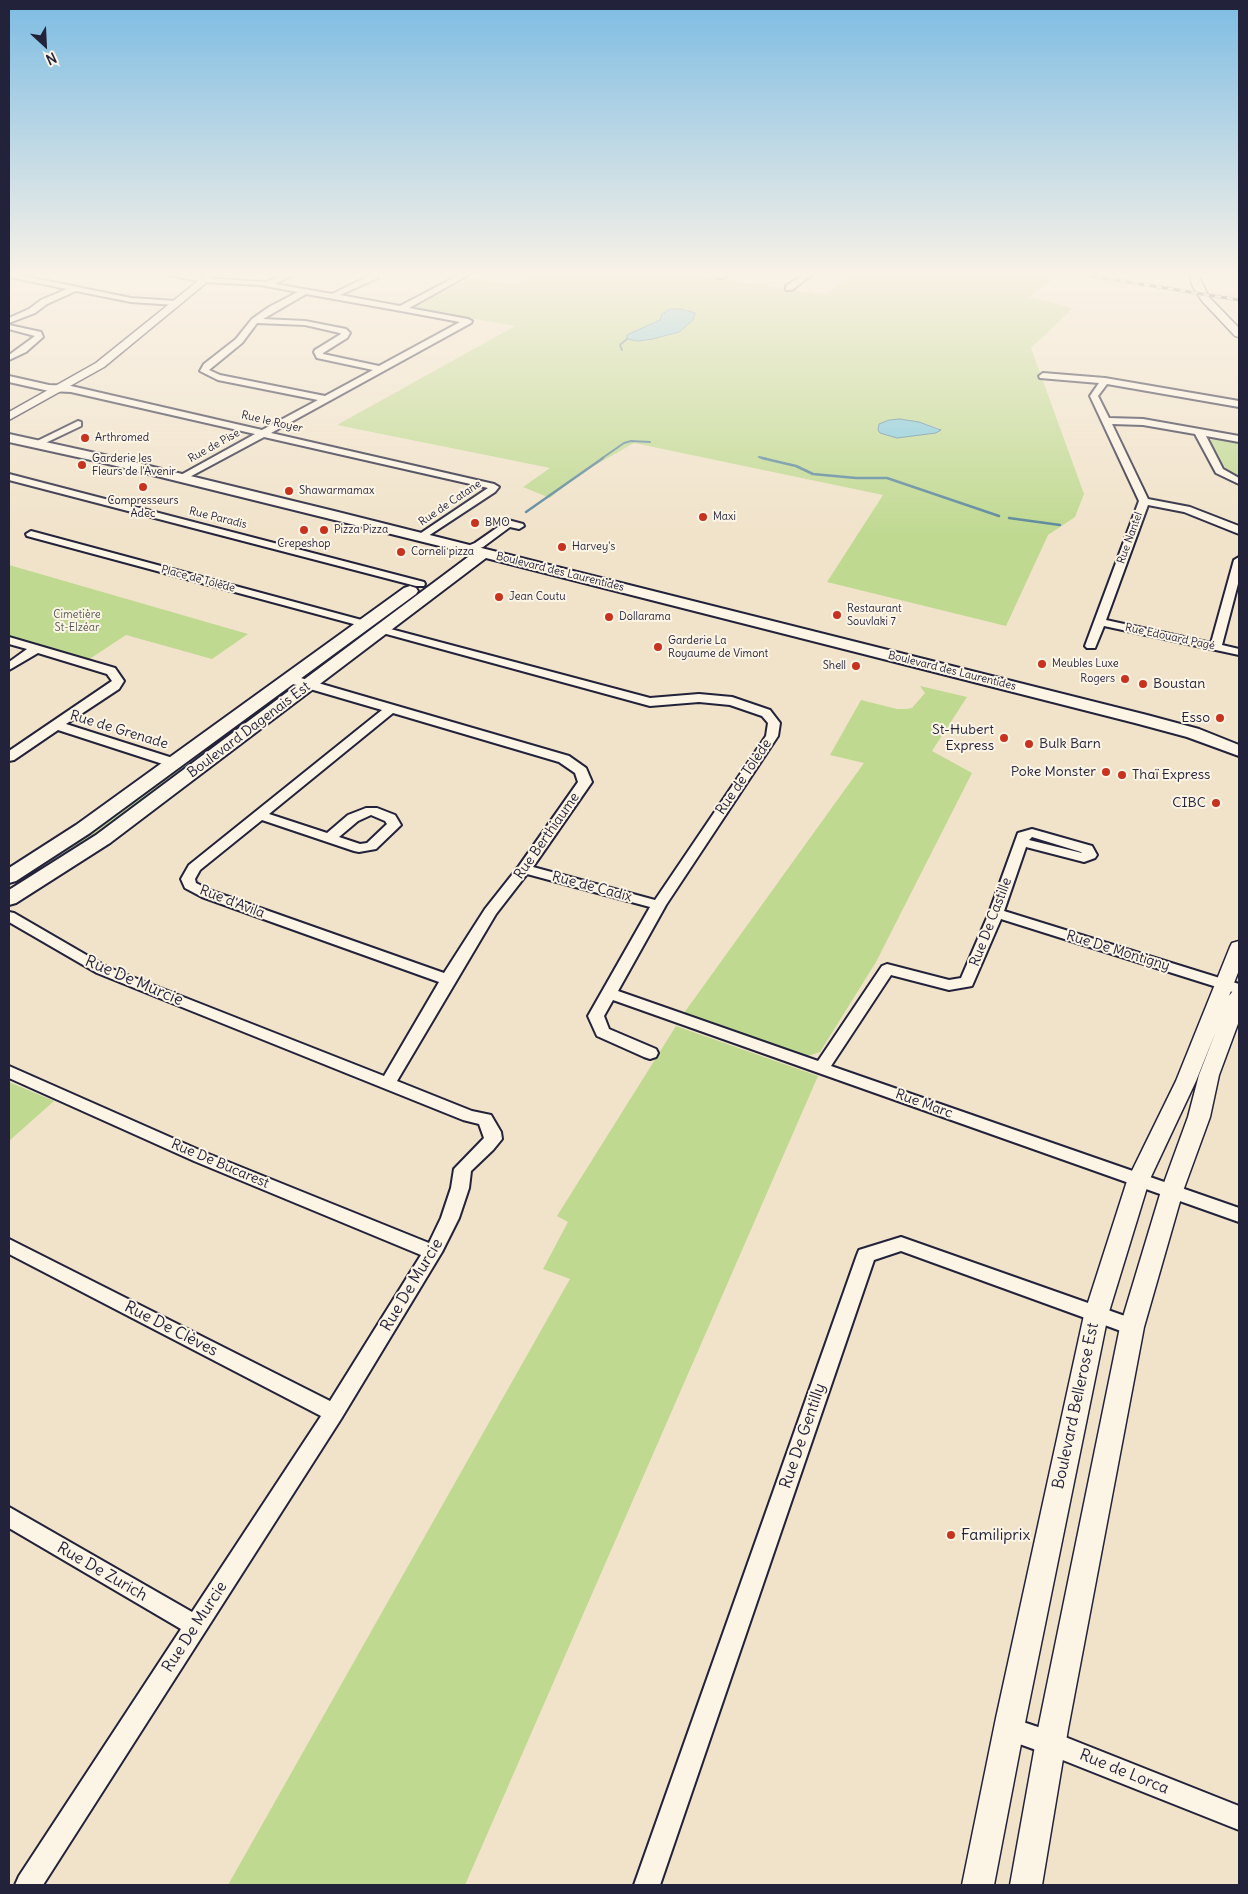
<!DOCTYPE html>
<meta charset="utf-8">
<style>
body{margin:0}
#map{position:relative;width:1248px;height:1894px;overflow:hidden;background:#f1e3ca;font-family:Delius,sans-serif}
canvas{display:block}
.frame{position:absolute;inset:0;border:10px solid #22223b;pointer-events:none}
.north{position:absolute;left:20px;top:20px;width:50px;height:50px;-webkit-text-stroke:4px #fcf5e5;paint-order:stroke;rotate:155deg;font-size:14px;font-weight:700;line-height:20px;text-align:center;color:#22223b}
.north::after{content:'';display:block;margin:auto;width:18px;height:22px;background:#22223b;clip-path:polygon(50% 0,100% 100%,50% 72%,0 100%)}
</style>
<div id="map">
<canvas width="1248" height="1894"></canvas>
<div class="frame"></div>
<div class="north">N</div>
</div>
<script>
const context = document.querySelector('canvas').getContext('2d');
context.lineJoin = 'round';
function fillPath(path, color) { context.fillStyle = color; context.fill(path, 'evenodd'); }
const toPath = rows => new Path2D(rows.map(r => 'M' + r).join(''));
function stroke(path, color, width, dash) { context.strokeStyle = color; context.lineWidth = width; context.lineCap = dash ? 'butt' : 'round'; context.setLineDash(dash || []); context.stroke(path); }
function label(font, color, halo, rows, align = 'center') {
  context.font = font + ' Delius,sans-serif'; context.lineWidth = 4; context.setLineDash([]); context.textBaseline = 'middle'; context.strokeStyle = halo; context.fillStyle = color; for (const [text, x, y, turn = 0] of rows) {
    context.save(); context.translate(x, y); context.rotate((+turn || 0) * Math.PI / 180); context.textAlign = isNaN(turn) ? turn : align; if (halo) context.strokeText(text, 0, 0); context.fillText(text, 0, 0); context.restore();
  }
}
fillPath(toPath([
 [538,273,686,273,824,295,853,273,1034,273,1056,276,1029,297,1073,308,1031,348,1084,494,1075,517,1048,535,1006,626,827,582,883,495,634,443,578,475,550,498,523,487,550,468,337,425,515,326,412,308,471,278,513,285],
 [660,320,693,320,679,332,667,336,638,341,627,339,627,335],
 [887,421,915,421,939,428,936,433,897,438,880,433,878,430,879,424],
 [1217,437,1239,441,1239,478,1228,473,1210,440],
 [9,565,248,634,212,659,126,635,85,662,9,638],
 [920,686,967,697,932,751,972,773,876,962,820,1052,808,1056,684,1013,864,763,830,755,861,700,897,709,906,709,912,708,925,693],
 [289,687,293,689,112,823,50,866,48,865],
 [676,1026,818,1076,465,1885,228,1885,570,1279,543,1269,568,1222,557,1216],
 [9,1082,54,1101,9,1141]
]), '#bfd990');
const water = toPath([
 [670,309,681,309,695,313,693,320,679,332,653,339,638,341,627,339,627,335,660,320,662,314,670,309],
 [900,419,919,422,941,430,936,433,897,438,880,433,878,430,879,424,889,420,900,419]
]);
fillPath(water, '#7dc9dc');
stroke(water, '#59869c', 1);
stroke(toPath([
 [622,350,620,345,627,339],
 [759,457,767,459],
 [601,459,624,443,631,441,650,442]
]), '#59869c', 2);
stroke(toPath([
 [762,458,796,466,813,474,856,478,887,478,999,516],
 [526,512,603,458],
 [1009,518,1060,525]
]), '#59869c', 2.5);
const minor = toPath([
 [9,273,131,298,176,301,180,303,176,305,131,302,76,291,47,304,35,313,9,323,9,318,29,309,41,300,67,289,9,277,9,273],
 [159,273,175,273,204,278,266,282,287,273,297,273,275,284,332,294,369,276,365,273,374,273,378,274,378,278,340,295,400,306,463,273,472,273,409,308,468,319,472,321,471,323,271,433,494,484,499,487,495,492,422,540,418,539,417,537,418,535,488,488,264,437,182,481,179,480,179,476,255,434,71,392,49,391,9,382,9,376,49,385,71,386,262,430,318,400,218,380,200,371,204,364,236,339,252,319,269,307,298,292,260,285,204,282,159,273],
 [306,294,401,311,460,322,379,366,323,354,323,353,347,338,350,333,346,329,305,321,263,319,306,294],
 [257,323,305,325,340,333,341,334,315,350,314,352,317,358,373,370,325,396,220,375,209,370,242,343,257,323],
 [721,273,730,273,724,278,718,278,717,276,721,273],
 [806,273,814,273,792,290,786,290,786,286,806,273],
 [9,325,41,332,43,337,26,352,9,360,9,355,35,336,9,329,9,325],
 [1043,373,1105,378,1239,401,1239,407,1107,384,1098,396,1109,418,1143,419,1239,436,1239,442,1206,436,1223,469,1239,478,1239,484,1216,473,1195,434,1143,425,1112,424,1148,499,1190,507,1239,526,1239,534,1184,512,1148,505,1106,620,1211,643,1234,560,1239,557,1239,580,1222,645,1239,649,1239,655,1104,626,1095,648,1087,648,1085,646,1139,501,1090,396,1099,383,1040,378,1039,376,1043,373],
 [78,421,81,422,81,426,39,446,33,446,31,444,78,421],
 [9,474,424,582,425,584,424,586,416,586,9,480,9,474],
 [508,520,523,524,524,526,519,529,510,527,483,547,469,552,465,551,464,549,465,547,475,543,508,520],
 [31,531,369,622,371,624,369,626,361,626,27,536,26,534,31,531],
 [383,627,650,698,699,694,732,697,770,710,780,723,778,736,666,905,618,991,818,1061,882,966,887,964,949,980,961,978,989,913,1018,833,1032,829,1092,846,1097,855,1095,858,1084,862,1026,847,1004,911,1239,984,1239,994,1001,919,972,986,949,990,891,975,831,1066,1239,1208,1239,1222,613,1000,604,1016,609,1029,656,1049,658,1053,656,1057,650,1059,644,1057,597,1036,588,1016,650,907,527,874,496,914,397,1081,472,1111,491,1115,501,1132,502,1139,493,1150,471,1171,469,1188,459,1218,442,1252,341,1419,43,1885,15,1885,19,1876,181,1629,9,1528,9,1507,192,1612,321,1416,9,1254,9,1239,330,1401,421,1255,194,1161,9,1078,9,1066,206,1153,429,1243,441,1218,451,1188,454,1169,484,1138,479,1124,463,1120,97,973,9,922,9,912,14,913,107,967,384,1076,439,982,202,897,185,888,181,879,189,865,382,710,286,682,284,679,286,676,294,676,569,756,586,768,592,782,533,867,655,900,766,736,768,723,762,716,730,705,699,702,650,706,379,632,377,630,383,627],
 [393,713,559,762,575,773,578,782,519,866,485,909,444,973,212,891,196,883,195,879,200,870,262,820,354,851,359,852,376,849,401,825,395,815,377,808,366,808,348,815,327,833,269,814,393,713],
 [371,815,385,821,387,824,367,843,360,844,339,837,358,821,371,815],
 [1032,837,1081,852,1082,853,1029,840,1032,837],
 [9,637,115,668,124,681,119,689,66,724,179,760,180,763,179,766,169,766,58,730,14,760,9,761,9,751,112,681,107,674,38,653,9,670,9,662,27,649,9,644,9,637],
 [901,1237,1139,1321,1142,1327,1139,1333,1132,1335,901,1251,874,1260,660,1885,634,1885,857,1255,859,1250,901,1237],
 [1008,1717,1050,1731,1239,1806,1239,1830,1050,1755,1000,1737,996,1729,1000,1721,1008,1717]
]);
const tertiary = toPath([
 [208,273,218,273,104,367,9,420,9,412,96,363,208,273],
 [1189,273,1197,273,1209,297,1239,328,1239,337,1235,336,1202,301,1193,287,1189,273],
 [1239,941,1239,970,1229,996,1232,992,1239,990,1239,1021,1219,1075,1210,1117,1183,1191,1144,1327,1068,1729,1042,1885,1010,1885,1038,1729,1120,1327,1161,1191,1188,1117,1199,1075,1216,1031,1196,1081,1149,1181,1108,1315,1026,1718,994,1885,962,1885,996,1718,1084,1315,1127,1181,1176,1081,1230,947,1232,943,1239,941]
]);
const secondary = toPath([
 [9,434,100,454,334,511,1147,715,1199,729,1239,745,1239,756,1187,737,1135,723,486,558,110,843,16,903,9,905,9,890,96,835,472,554,100,462,9,442,9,434],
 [410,586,416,588,418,591,416,594,90,833,16,881,9,883,9,868,76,825,404,588,410,586]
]);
stroke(minor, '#22223b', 4);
stroke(tertiary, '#22223b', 3);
stroke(secondary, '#22223b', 4);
fillPath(minor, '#fcf5e5');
fillPath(tertiary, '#fcf5e5');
fillPath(secondary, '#fcf5e5');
const rail = toPath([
 [1073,273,1239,300]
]);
stroke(rail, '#22223b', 3);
stroke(rail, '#fcf5e5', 2, [6]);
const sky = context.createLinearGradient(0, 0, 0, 538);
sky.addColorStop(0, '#7dbce3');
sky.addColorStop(0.51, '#f9f2e7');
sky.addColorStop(1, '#f9f2e700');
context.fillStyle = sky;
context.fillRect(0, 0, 1248, 538);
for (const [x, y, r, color] of [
 [85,438,5,"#c8321e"],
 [82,465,5,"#c8321e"],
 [143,487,5,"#c8321e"],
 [289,491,5,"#c8321e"],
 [703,517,5,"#c8321e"],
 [475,523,5,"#c8321e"],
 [304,530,5,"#c8321e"],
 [324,530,5,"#c8321e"],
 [562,547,5,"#c8321e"],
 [401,552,5,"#c8321e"],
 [499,597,5,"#c8321e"],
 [837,615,5,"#c8321e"],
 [609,617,5,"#c8321e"],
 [658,647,5,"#c8321e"],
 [1042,664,5,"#c8321e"],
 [856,666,5,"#c8321e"],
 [1125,679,5,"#c8321e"],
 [1143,684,5,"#c8321e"],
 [1220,718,5,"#c8321e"],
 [1004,738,5,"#c8321e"],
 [1029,744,5,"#c8321e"],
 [1106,772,5,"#c8321e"],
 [1122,775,5,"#c8321e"],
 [1216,803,5,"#c8321e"],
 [951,1535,5,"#c8321e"]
]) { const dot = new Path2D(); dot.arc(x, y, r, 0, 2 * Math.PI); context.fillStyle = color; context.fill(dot); stroke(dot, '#fcf5e5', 2); }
label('11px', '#22223b', '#fcf5e5', [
 ["Rue le Royer",272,422,13],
 ["Rue de Pise",214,446,-29],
 ["Rue de Catane",450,503,-34],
 ["Rue Paradis",218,518,14],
 ["Rue Nantel",1130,538,-70],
 ["Boulevard des Laurentides",560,572,14],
 ["Place de Tolède",198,579,15],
 ["Rue Edouard Pagé",1170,637,12],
 ["Boulevard des Laurentides",952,671,14]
]);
label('11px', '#22223b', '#fcf5e5', [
 ["Arthromed",95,438],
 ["Garderie les",92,459],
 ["Fleurs de l'Avenir",92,472],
 ["Shawarmamax",299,491],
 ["Compresseurs",143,501,"center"],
 ["Adec",143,514,"center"],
 ["Maxi",713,517],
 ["BMO",485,523],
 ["Pizza Pizza",334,530],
 ["Crepeshop",304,544,"center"],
 ["Harvey's",572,547],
 ["Corneli pizza",411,552],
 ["Jean Coutu",509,597],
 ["Restaurant",847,609],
 ["Souvlaki 7",847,622],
 ["Dollarama",619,617],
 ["Garderie La",668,641],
 ["Royaume de Vimont",668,654],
 ["Meubles Luxe",1052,664],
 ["Shell",846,666,"right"],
 ["Rogers",1115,679,"right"]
], 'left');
label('11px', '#515954', '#fcf5e5', [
 ["Cimetière",77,615],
 ["St-Elzéar",77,628]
]);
label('14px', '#22223b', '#fcf5e5', [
 ["Boustan",1153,684,"left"],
 ["Esso",1210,718],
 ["St-Hubert",994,730],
 ["Express",994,746],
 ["Bulk Barn",1039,744,"left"],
 ["Poke Monster",1096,772],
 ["Thaï Express",1132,775,"left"],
 ["CIBC",1206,803]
], 'right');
label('14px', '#22223b', '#fcf5e5', [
 ["Rue de Grenade",119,730,17],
 ["Boulevard Dagenais Est",249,730,-37],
 ["Rue de Tolède",744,777,-56],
 ["Rue Berthiaume",547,836,-55],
 ["Rue de Cadix",592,887,15],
 ["Rue d'Avila",232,902,21],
 ["Rue De Castille",991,922,-69],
 ["Rue De Montigny",1118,951,17],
 ["Rue Marc",924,1104,20],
 ["Rue De Bucarest",220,1164,23]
]);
label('16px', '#22223b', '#fcf5e5', [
 ["Rue De Murcie",134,981,23],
 ["Rue De Murcie",412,1285,-59],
 ["Rue De Clèves",171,1329,27],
 ["Boulevard Bellerose Est",1076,1406,-78],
 ["Rue De Gentilly",803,1436,-71],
 ["Rue De Zurich",102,1572,30],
 ["Rue De Murcie",195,1627,-57],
 ["Rue de Lorca",1124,1772,22]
]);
label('16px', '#22223b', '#fcf5e5', [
 ["Familiprix",961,1535]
], 'left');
</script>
